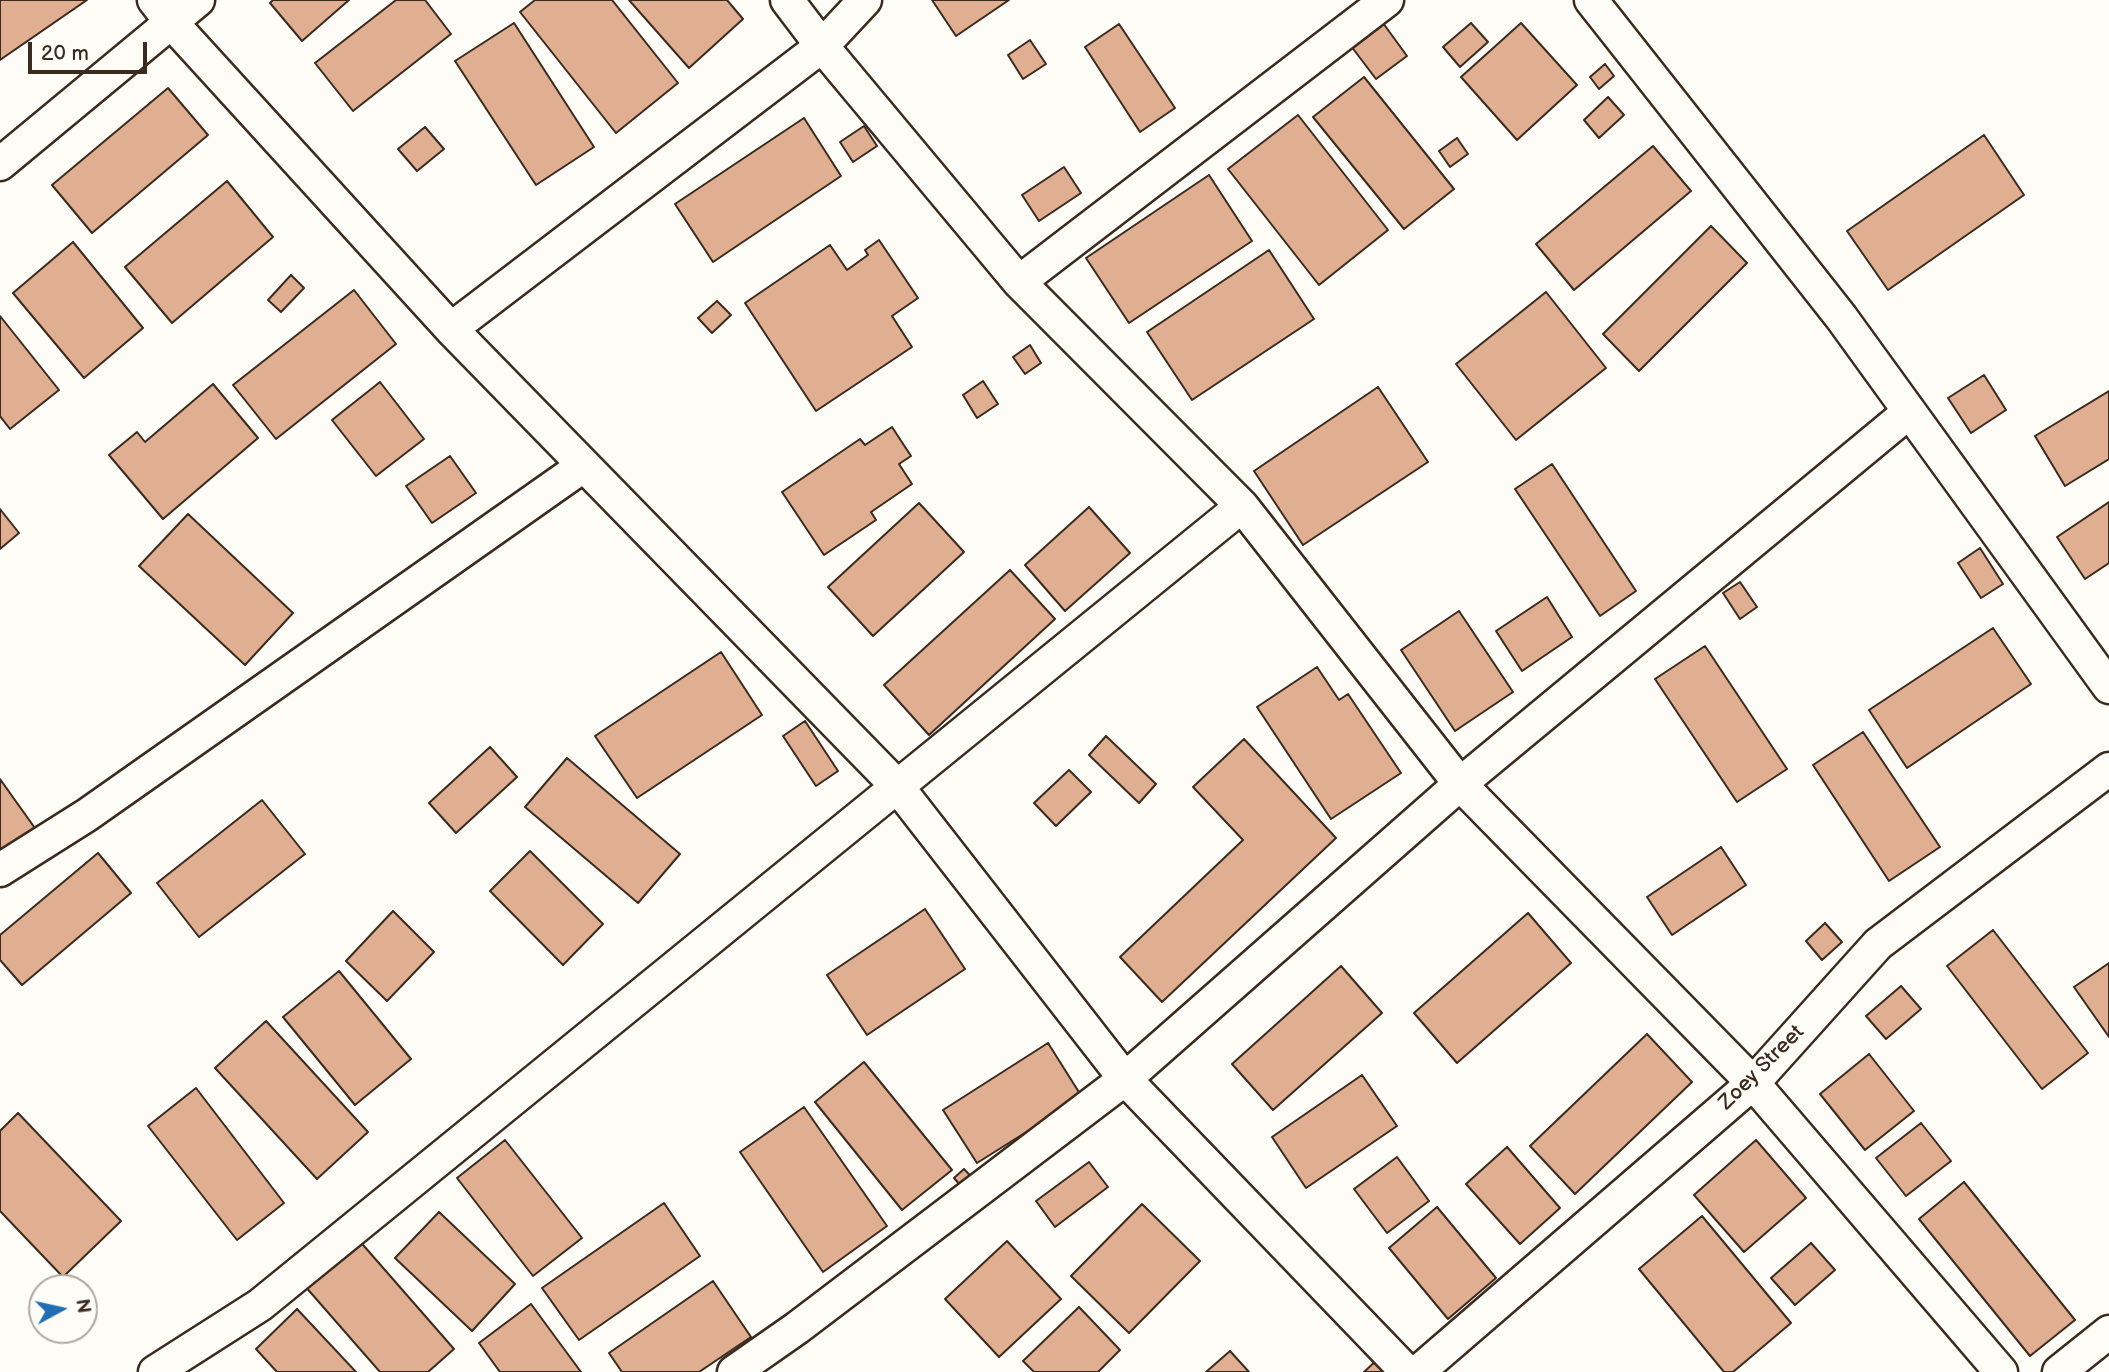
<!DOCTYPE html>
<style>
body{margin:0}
#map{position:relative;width:2109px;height:1372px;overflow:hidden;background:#fdfcf7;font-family:"Balsamiq Sans",sans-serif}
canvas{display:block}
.north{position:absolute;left:28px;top:1274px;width:70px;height:70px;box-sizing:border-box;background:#fdfcf7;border:2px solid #afa8a0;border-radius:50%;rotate:82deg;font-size:19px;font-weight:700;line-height:28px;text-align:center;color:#3b2a1e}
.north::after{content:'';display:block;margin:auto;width:24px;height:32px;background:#1f6fb2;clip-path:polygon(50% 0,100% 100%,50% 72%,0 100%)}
.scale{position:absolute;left:28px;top:42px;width:119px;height:32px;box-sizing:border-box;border:4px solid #3b2a1e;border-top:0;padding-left:9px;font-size:21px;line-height:24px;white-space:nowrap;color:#3b2a1e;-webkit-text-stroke:5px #fdfcf7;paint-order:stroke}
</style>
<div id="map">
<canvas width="2109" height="1372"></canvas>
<div class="north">N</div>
<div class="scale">20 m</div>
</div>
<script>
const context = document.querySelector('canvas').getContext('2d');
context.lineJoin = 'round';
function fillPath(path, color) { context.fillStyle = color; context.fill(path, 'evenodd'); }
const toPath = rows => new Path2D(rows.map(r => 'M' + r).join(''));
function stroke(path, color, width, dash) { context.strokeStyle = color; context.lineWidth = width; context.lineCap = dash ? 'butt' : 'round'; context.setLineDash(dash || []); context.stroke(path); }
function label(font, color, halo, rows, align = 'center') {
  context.font = font + ' "Balsamiq Sans",sans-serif'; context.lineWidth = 5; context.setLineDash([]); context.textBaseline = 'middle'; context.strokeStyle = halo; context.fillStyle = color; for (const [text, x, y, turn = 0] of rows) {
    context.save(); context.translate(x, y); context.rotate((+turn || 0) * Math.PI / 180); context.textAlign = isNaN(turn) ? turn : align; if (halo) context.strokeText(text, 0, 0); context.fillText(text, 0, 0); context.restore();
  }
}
const building = toPath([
 [0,0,87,0,0,60,0,0],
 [273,0,349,0,302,41,270,3,273,0],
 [396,0,425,0,451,34,353,111,315,63,396,0],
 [535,0,612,0,678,83,616,133,520,12,535,0],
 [629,0,727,0,743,19,689,68,629,0],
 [932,0,1009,0,956,36,932,0],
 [514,23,594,147,536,185,455,61,514,23],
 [1383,23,1407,56,1376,79,1351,46,1383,23],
 [1471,23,1488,42,1460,67,1443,47,1471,23],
 [1521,23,1577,85,1517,140,1461,77,1521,23],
 [1119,24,1175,108,1140,132,1085,47,1119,24],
 [1030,40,1046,64,1023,79,1008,55,1030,40],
 [1605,64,1614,76,1599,89,1590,77,1605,64],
 [1364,77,1454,189,1404,229,1313,117,1364,77],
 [168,88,208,135,92,233,52,185,168,88],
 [1608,97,1624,115,1599,138,1584,120,1608,97],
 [1298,115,1388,230,1319,285,1228,169,1298,115],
 [804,118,841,176,713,262,675,204,804,118],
 [864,126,877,146,853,162,840,142,864,126],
 [425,127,444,149,417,171,398,149,425,127],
 [1984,135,2024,195,1888,290,1847,231,1984,135],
 [1457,138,1468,154,1450,167,1439,151,1457,138],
 [1653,146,1691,191,1574,290,1536,244,1653,146],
 [1064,167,1081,193,1039,221,1022,195,1064,167],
 [1209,175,1252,241,1129,323,1086,258,1209,175],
 [227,181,273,237,172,323,125,267,227,181],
 [1711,226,1747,263,1639,371,1603,334,1711,226],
 [879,240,918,298,892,316,912,347,816,411,745,303,830,245,847,270,868,255,865,250,879,240],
 [73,242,143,328,84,378,13,293,73,242],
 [1269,250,1314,319,1192,400,1147,332,1269,250],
 [291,275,304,288,281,312,268,300,291,275],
 [354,290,396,344,276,439,233,385,354,290],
 [1546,292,1606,368,1516,440,1456,364,1546,292],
 [717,301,731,315,712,333,698,318,717,301],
 [0,316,59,390,10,429,0,416,0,316],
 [1030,345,1041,363,1025,374,1013,357,1030,345],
 [1984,375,2006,410,1971,433,1948,398,1984,375],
 [983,381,998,404,977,418,963,395,983,381],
 [380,382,424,439,376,476,332,420,380,382],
 [213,384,258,438,163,519,109,455,137,432,145,442,213,384],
 [1378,387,1428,462,1303,545,1254,471,1378,387],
 [2109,391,2109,459,2065,486,2035,436,2109,391],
 [892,427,911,456,899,464,912,484,871,512,876,520,824,555,782,492,860,439,865,445,892,427],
 [450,456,476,493,432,523,406,486,450,456],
 [1552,464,1636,591,1600,616,1515,489,1552,464],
 [2109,502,2109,563,2085,579,2057,537,2109,502],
 [919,503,964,552,873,636,828,587,919,503],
 [1089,507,1130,553,1065,611,1025,565,1089,507],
 [0,509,19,533,0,549,0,509],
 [188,514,293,613,245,665,139,566,188,514],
 [1980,548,2003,584,1981,598,1958,563,1980,548],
 [1010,570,1055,619,929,735,884,685,1010,570],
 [1740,582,1757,607,1740,619,1723,593,1740,582],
 [1547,597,1572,637,1522,671,1496,631,1547,597],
 [1459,611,1513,692,1455,731,1401,650,1459,611],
 [1993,628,2031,684,1907,768,1869,710,1993,628],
 [1705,646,1787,769,1737,802,1655,679,1705,646],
 [721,652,762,715,637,798,595,736,721,652],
 [1317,667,1339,700,1348,694,1401,773,1331,819,1257,707,1317,667],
 [805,721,838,771,816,786,783,736,805,721],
 [1863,732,1940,847,1889,881,1813,765,1863,732],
 [1106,736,1156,784,1139,803,1089,755,1106,736],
 [1244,739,1336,838,1162,1002,1120,957,1243,840,1193,787,1244,739],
 [490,747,517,777,456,833,429,803,490,747],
 [567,758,680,854,638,903,525,807,567,758],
 [1069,770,1091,792,1056,826,1034,803,1069,770],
 [0,779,37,831,0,857,0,779],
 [262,800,305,854,199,937,157,883,262,800],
 [1721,847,1746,885,1672,935,1647,897,1721,847],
 [530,851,603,924,563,965,490,891,530,851],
 [98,853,131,893,22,985,0,960,0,935,98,853],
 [925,909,965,969,867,1035,827,975,925,909],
 [393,911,434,952,387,1001,346,961,393,911],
 [1528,913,1571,963,1457,1063,1414,1013,1528,913],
 [1825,923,1842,942,1822,960,1806,941,1825,923],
 [1993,930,2088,1053,2042,1089,1947,966,1993,930],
 [2109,963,2109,1037,2074,987,2109,963],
 [1341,966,1382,1013,1273,1110,1232,1064,1341,966],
 [339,971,411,1059,355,1105,283,1017,339,971],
 [1901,986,1921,1009,1886,1039,1866,1016,1901,986],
 [266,1021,368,1132,317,1179,215,1068,266,1021],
 [1647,1034,1692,1082,1575,1194,1530,1146,1647,1034],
 [1048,1043,1082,1097,977,1163,943,1110,1048,1043],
 [1869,1054,1914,1111,1865,1150,1820,1094,1869,1054],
 [864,1062,952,1170,902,1210,815,1102,864,1062],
 [1362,1075,1397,1126,1306,1188,1272,1137,1362,1075],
 [196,1088,284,1203,237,1240,148,1126,196,1088],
 [804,1107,887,1226,823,1272,740,1152,804,1107],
 [18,1113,121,1221,63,1277,0,1211,0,1131,18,1113],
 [1921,1123,1951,1161,1906,1196,1876,1158,1921,1123],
 [505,1140,582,1238,533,1276,457,1178,505,1140],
 [1756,1140,1806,1198,1744,1252,1694,1195,1756,1140],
 [1507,1147,1560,1208,1520,1244,1466,1184,1507,1147],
 [1397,1157,1429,1201,1387,1233,1354,1189,1397,1157],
 [1089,1162,1108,1187,1055,1227,1036,1201,1089,1162],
 [964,1169,977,1183,966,1192,954,1178,964,1169],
 [1964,1182,2075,1320,2030,1356,1919,1219,1964,1182],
 [664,1203,700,1256,579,1340,542,1288,664,1203],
 [1142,1204,1200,1261,1129,1333,1071,1276,1142,1204],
 [1437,1207,1496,1278,1448,1319,1389,1248,1437,1207],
 [439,1212,515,1284,472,1331,395,1258,439,1212],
 [1702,1216,1791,1323,1733,1372,1724,1372,1639,1269,1702,1216],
 [357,1238,454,1349,428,1372,380,1372,304,1285,357,1238],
 [1007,1241,1061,1299,999,1357,945,1299,1007,1241],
 [1811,1243,1835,1270,1795,1305,1771,1278,1811,1243],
 [713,1281,751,1337,699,1372,622,1372,609,1353,713,1281],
 [531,1304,581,1372,500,1372,479,1343,531,1304],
 [1079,1307,1120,1350,1098,1372,1034,1372,1023,1361,1079,1307],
 [297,1309,356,1372,277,1372,256,1349,297,1309],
 [1230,1351,1249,1372,1206,1372,1230,1351],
 [1379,1358,1392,1372,1364,1372,1379,1358]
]);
fillPath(building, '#e0af92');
stroke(building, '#3b2a1e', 2);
const street = toPath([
 [154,0,171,22,451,329,897,786,1125,1079,1407,1372],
 [787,0,822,46,1019,282,1242,506,1460,784,1753,1083,2001,1372],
 [1591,0,1841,317,2109,687],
 [0,164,198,0],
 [1019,282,1387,0],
 [451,329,822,46,865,0],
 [0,870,87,815,583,466],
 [155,1372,260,1305,1242,506],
 [734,1372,797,1328,1125,1079,1460,784,1909,412],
 [1418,1372,1753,1083,1878,944,2109,769],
 [2059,1372,2109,1332]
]);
stroke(street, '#3b2a1e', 37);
stroke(street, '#fdfcf7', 32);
label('21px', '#3b2a1e', '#fdfcf7', [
 ["Zoey Street",1762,1068,-45]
]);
</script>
